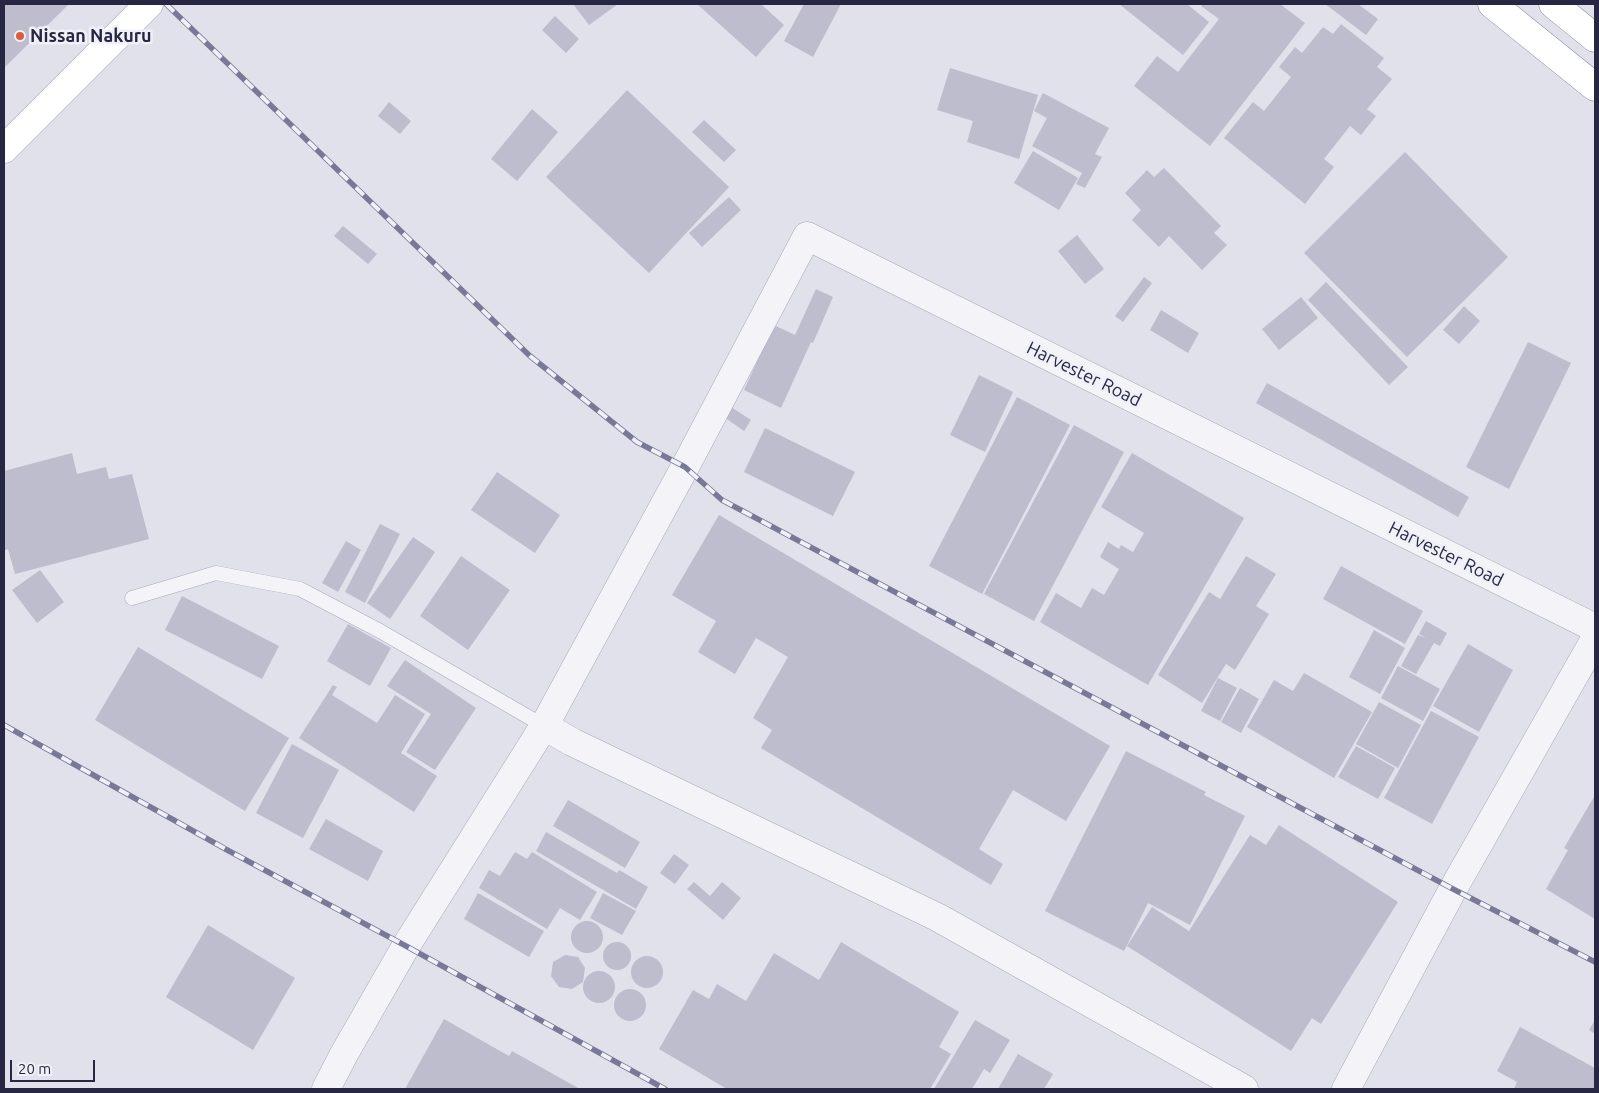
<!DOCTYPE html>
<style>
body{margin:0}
#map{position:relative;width:1599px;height:1093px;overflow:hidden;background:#e0e1eb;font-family:Ubuntu,sans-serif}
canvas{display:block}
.frame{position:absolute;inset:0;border:5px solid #272744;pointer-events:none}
.scale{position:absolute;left:10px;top:1060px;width:85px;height:22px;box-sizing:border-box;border:2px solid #272744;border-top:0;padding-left:6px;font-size:15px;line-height:18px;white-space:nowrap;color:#272744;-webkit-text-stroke:4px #f0f1f8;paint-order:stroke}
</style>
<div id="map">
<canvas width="1599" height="1093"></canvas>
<div class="frame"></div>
<div class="scale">20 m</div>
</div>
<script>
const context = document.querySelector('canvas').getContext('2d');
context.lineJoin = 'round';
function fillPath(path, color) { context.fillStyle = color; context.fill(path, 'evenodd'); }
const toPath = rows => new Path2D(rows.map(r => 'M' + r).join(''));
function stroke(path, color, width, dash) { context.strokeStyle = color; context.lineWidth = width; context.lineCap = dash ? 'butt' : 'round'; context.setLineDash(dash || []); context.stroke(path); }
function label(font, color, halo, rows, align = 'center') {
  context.font = font + ' Ubuntu,sans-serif'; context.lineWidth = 5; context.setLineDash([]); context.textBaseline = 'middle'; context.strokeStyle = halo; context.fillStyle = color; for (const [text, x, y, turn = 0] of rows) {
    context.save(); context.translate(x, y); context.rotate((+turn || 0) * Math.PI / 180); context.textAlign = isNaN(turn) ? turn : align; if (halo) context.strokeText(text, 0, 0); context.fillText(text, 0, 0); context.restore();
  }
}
fillPath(toPath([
 [4,4,69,4,4,68],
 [573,4,618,4,589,25],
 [697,4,761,4,784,25,756,57],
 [804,4,841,4,813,57,784,41],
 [1119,4,1187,4,1209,22,1183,55],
 [1203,4,1280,4,1305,23,1210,146,1134,86,1157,56,1178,72,1219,19,1201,6],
 [1325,4,1358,4,1378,19,1366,35],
 [555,16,579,39,566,53,542,30],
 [1341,24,1384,58,1377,67,1392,79,1367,109,1376,116,1361,135,1350,126,1324,159,1334,167,1305,204,1224,138,1253,102,1264,111,1291,77,1279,67,1295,47,1302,53,1323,27,1333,34],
 [950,68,1038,95,1019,159,967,142,973,121,937,110],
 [627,90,729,187,649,273,546,177],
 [1043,93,1109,128,1095,154,1102,157,1085,188,1076,184,1082,173,1032,146,1047,118,1034,111],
 [389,102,411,121,400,134,378,116],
 [532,109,558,132,517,181,491,159],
 [704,120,736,150,724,162,692,132],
 [1033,151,1078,178,1059,210,1014,183],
 [1405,152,1508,257,1407,357,1304,253],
 [1164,168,1221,226,1214,233,1227,245,1202,270,1169,236,1159,247,1132,220,1141,210,1125,193,1147,170,1154,177],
 [729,197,741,210,702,247,689,233],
 [343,226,377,254,368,264,334,236],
 [1077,235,1104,269,1085,284,1058,251],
 [1144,277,1152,283,1123,322,1115,316],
 [1326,282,1408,367,1389,385,1308,300],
 [816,289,833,297,813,343,811,342,781,408,744,390,774,325,795,335],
 [1301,297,1318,318,1279,350,1262,329],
 [1464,306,1480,321,1459,344,1443,330],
 [1161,310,1199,333,1188,353,1150,330],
 [1528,342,1571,363,1509,489,1466,467],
 [979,375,1013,392,985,452,950,435],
 [1267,383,1469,497,1458,517,1256,403],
 [1017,397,1070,425,982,594,929,566],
 [731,407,751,420,744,431,724,417],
 [1074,425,1124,452,1034,621,984,594],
 [765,428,855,472,833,516,744,472],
 [72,453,77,474,106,467,109,479,132,474,149,539,15,574,8,549,4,551,4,471],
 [1132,453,1244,518,1148,685,1040,622,1056,593,1081,608,1092,588,1104,595,1119,569,1100,557,1108,542,1119,549,1121,545,1133,552,1144,533,1101,507],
 [497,472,560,515,535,553,471,510],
 [719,515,1110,746,1066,821,1013,790,979,849,1003,864,991,885,761,748,772,730,753,718,788,657,756,638,735,674,698,652,716,621,672,595],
 [380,524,400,534,365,603,345,592],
 [413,537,435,552,390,619,367,603],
 [346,541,361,550,338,592,322,583],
 [461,556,510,590,468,650,420,616],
 [1246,556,1276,574,1256,606,1269,614,1235,670,1226,664,1202,703,1158,675,1209,592,1220,599],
 [1341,566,1423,611,1405,644,1323,599],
 [40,570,64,602,37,623,12,590],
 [182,596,279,646,262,679,165,630],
 [1426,621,1447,633,1440,646,1434,643,1416,674,1401,666,1418,635,1426,638,1419,634],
 [348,624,391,648,370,686,327,661],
 [1374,630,1405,648,1380,694,1349,677],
 [1468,644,1513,670,1479,732,1433,706],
 [138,647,289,738,245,811,95,720],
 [405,660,476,708,435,770,406,752,431,714,387,686],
 [1398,666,1440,689,1423,721,1381,698],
 [1304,673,1372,712,1334,778,1247,727,1274,680,1293,691],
 [1218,678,1237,688,1220,721,1201,711],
 [333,685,337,687,332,695,377,723,395,695,425,714,401,753,437,776,414,812,299,738],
 [1240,688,1259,699,1241,733,1221,722],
 [1379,702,1421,725,1398,768,1356,744],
 [1431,711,1479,737,1432,824,1384,798],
 [292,744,339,770,303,838,256,813],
 [1356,746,1395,768,1378,799,1338,777],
 [1126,751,1206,792,1204,795,1245,816,1190,925,1148,903,1124,951,1045,911],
 [1595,795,1595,919,1546,889,1568,850,1564,848],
 [568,800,640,842,625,868,553,826],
 [326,819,383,851,368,881,309,849],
 [1279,825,1398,902,1321,1024,1312,1018,1291,1051,1127,946,1152,907,1189,931,1250,835,1266,845],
 [546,832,617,873,619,870,648,887,636,909,536,851],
 [515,852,527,859,532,852,597,892,580,920,560,908,547,929,479,888,489,870,500,876],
 [674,854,689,865,675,884,660,873],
 [694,882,710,896,722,882,741,898,723,920,687,889],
 [478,893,544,931,529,957,464,919],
 [603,893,636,911,622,935,590,918],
 '571 937a16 16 0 1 1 32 0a16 16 0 1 1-32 0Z',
 [208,925,295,978,253,1050,166,997],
 '603 956a14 14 0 1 1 28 0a14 14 0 1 1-28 0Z',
 [841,942,959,1012,939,1047,951,1054,930,1089,727,1089,659,1049,693,990,709,999,717,984,746,1001,774,953,819,980],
 [565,955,578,957,585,968,583,982,572,989,559,987,551,976,553,962],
 '631 972a16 16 0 1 1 32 0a16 16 0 1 1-32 0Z',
 '583 987a16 16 0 1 1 32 0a16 16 0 1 1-32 0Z',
 '614 1005a16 16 0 1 1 32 0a16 16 0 1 1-32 0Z',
 [444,1019,509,1056,512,1051,580,1089,405,1089],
 [975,1020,1010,1040,990,1073,984,1069,972,1089,934,1089],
 [1595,1020,1595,1034,1589,1030],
 [1520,1027,1595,1068,1595,1089,1514,1089,1517,1082,1497,1071],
 [1018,1054,1053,1074,1044,1089,998,1089]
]), '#bdbdce');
const lane = toPath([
 [132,598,216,573,300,589,380,631,544,726]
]);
const street = toPath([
 [544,726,685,467,807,236,1595,628],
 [326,1089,344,1054,406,946,544,726,572,742,937,917,1244,1089],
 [1346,1089,1453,889,1595,639]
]);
const primary = toPath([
 [4,149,149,4]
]);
const highway = toPath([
 [1492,4,1595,87],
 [1553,4,1595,38]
]);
stroke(lane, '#a8a9b9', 15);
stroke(street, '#a8a9b9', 29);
stroke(primary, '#9f9fb7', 29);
stroke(highway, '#8687a3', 29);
stroke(lane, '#f4f4f8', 14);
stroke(street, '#f4f4f8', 28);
stroke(primary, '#fff', 28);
stroke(highway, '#fff', 28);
const rail = toPath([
 [166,4,530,356,637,442,685,467,722,500,1453,889,1595,962],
 [4,725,229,851,406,946,665,1089]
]);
stroke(rail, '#787996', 5.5);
stroke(rail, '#f0f1f8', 4, [11]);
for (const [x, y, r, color] of [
 [20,36,5,"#da5e3b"]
]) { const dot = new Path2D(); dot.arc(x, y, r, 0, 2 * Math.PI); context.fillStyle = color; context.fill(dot); stroke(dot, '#f0f1f8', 2); }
label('bold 18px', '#272744', '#f0f1f8', [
 ["Nissan Nakuru",30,36]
], 'left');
label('18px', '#272744', '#f0f1f8', [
 ["Harvester Road",1084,374,26],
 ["Harvester Road",1446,554,26]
]);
</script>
